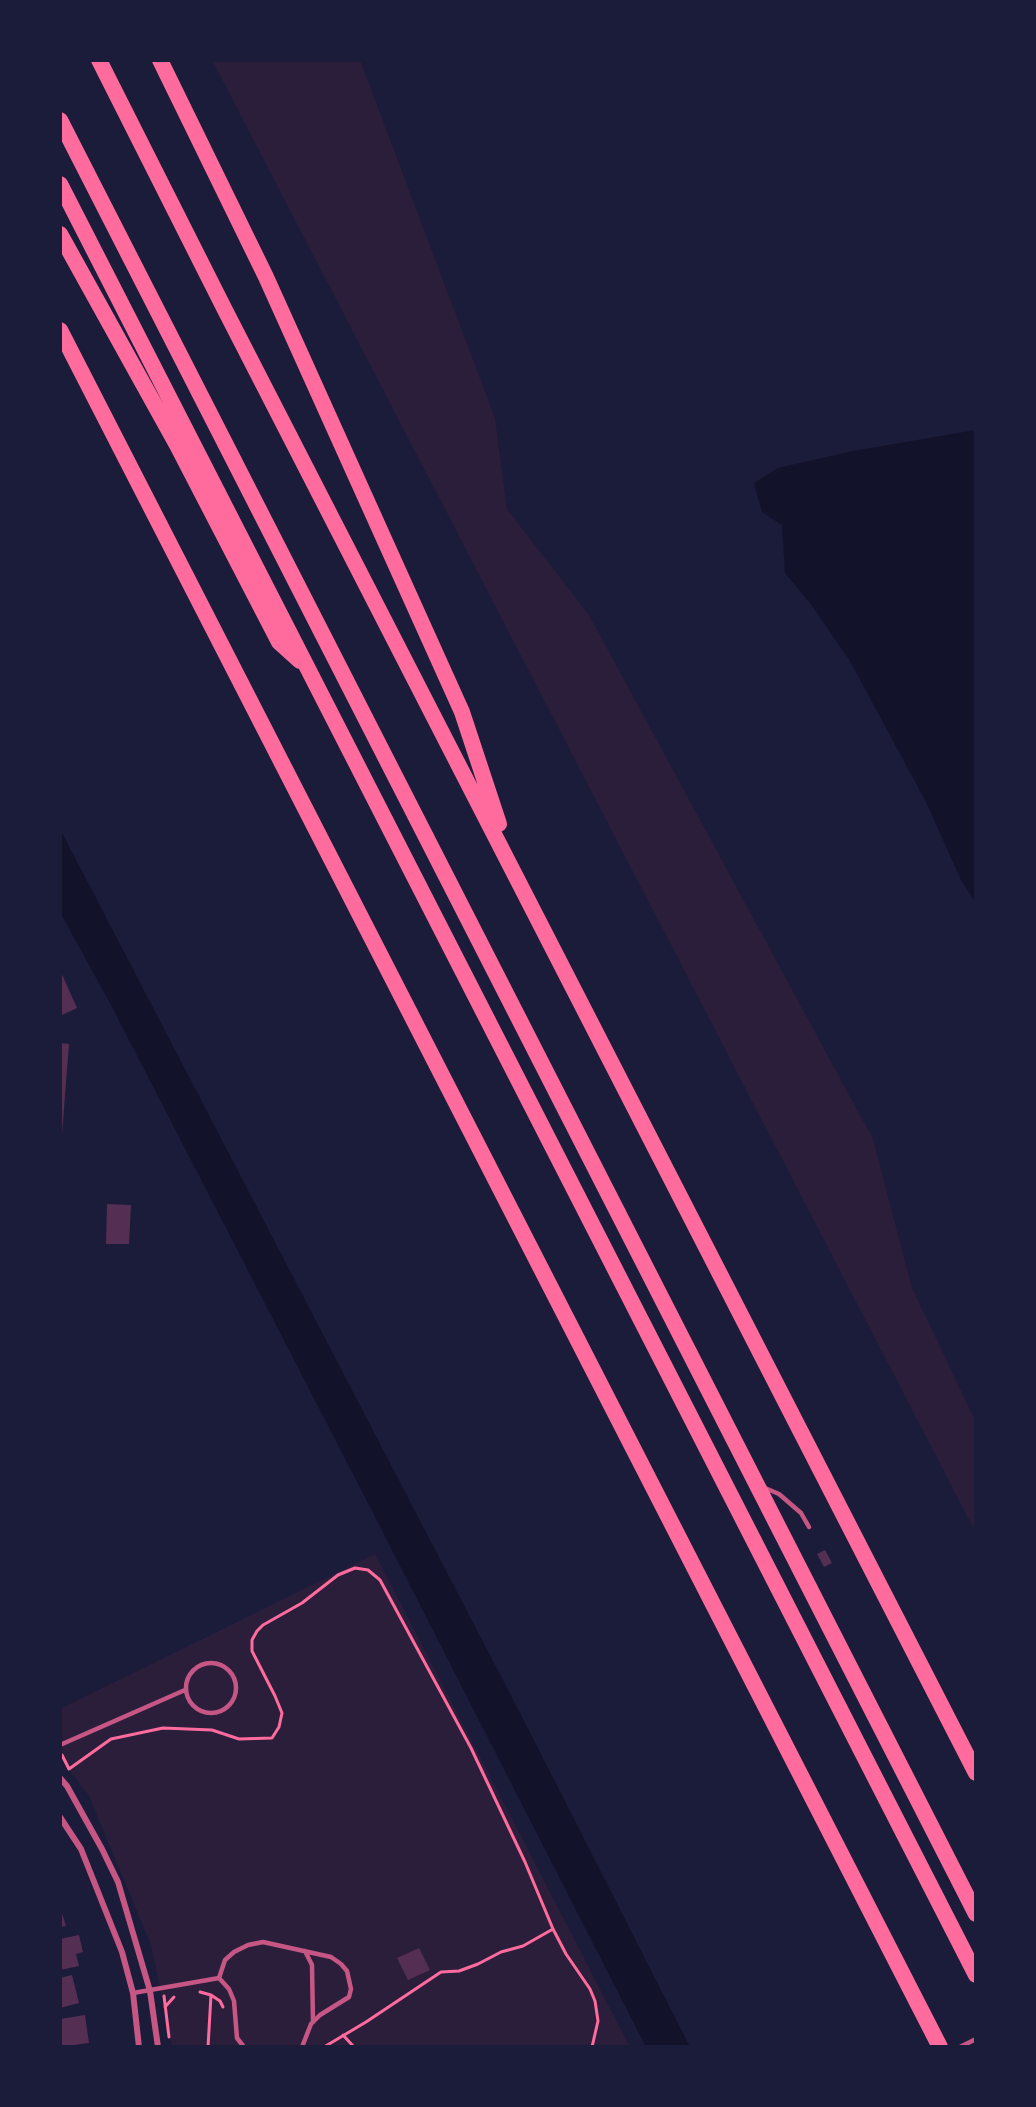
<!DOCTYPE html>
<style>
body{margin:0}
#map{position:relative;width:1036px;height:2107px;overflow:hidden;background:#1b1b3a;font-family:"PT Sans",sans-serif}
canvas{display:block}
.frame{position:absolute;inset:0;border:62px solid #1b1b3a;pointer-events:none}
</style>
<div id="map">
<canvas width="1036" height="2107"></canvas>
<div class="frame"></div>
</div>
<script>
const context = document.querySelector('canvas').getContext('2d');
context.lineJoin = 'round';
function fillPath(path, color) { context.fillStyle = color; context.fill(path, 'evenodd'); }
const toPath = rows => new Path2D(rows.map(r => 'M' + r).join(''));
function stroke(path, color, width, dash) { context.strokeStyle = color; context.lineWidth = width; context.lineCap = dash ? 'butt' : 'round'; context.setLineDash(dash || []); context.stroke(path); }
fillPath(toPath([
 [212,60,360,60,495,418,507,509,589,615,873,1139,912,1288,976,1422,976,1533],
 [375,1554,630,2047,172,2047,151,1945,89,1796,60,1758,60,1709]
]), '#2a1e3b');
fillPath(toPath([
 [976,430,976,903,961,880,926,802,850,661,813,607,785,573,782,525,762,512,754,483,778,468,853,451],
 [60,829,520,1713,690,2047,646,2047,370,1507,111,1005,60,912]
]), '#12122b');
fillPath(toPath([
 [60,970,77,1008,60,1016],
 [60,1043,69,1044,62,1134,60,1134],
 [107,1204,131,1205,129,1244,106,1244],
 [825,1550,832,1563,824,1567,817,1554],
 [60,1907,66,1926,60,1927],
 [79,1935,83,1952,76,1954,79,1966,60,1970,60,1939],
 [419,1948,430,1970,408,1980,397,1958],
 [72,1975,79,2003,60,2008,60,1978],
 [85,2015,89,2043,60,2047,60,2019]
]), '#542f53');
stroke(toPath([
 [62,1755,69,1769,111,1739,163,1728,212,1730,239,1739,272,1738,279,1727,282,1713,275,1696,252,1651,252,1640,257,1631,263,1625,302,1603,338,1575,355,1568,368,1570,380,1580,471,1748,525,1862,553,1929,566,1954,590,1989,595,2001,598,2021,592,2047],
 [200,1992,211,1995,220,2001,223,2007],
 [164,1996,169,2037],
 [165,2007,174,1997],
 [343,2035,354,2047],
 [208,2047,211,1995],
 [324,2047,366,2022,441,1972,459,1971,478,1964,501,1952,523,1946,553,1929]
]), '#ff6b9d', 3);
stroke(toPath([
 [765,1488,779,1494,801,1513,809,1527],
 '186 1688a25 25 0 1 1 50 0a25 25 0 1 1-50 0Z',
 [60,1745,185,1690],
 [305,1951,312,1965,313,2022],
 [219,1978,225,1960,234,1952,248,1945,263,1942,331,1957,341,1964,347,1971,351,1989,349,1997,320,2015,311,2024,302,2047],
 [219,1978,229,1989,234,2001,237,2038,244,2047],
 [133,1993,219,1978],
 [960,2047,976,2039]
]), '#c65784', 4.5);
stroke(toPath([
 [60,1778,67,1786,102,1849,118,1882,150,1991,158,2047],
 [60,1817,81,1849,122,1952,133,1993,139,2047]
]), '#c65784', 6);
stroke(toPath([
 [99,60,225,310,976,1773],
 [160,60,266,277,462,712,499,824],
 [60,120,976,1914],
 [60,184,976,1975],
 [60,234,177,445,279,642,300,661],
 [60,330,940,2047]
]), '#ff6b9d', 16);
</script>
